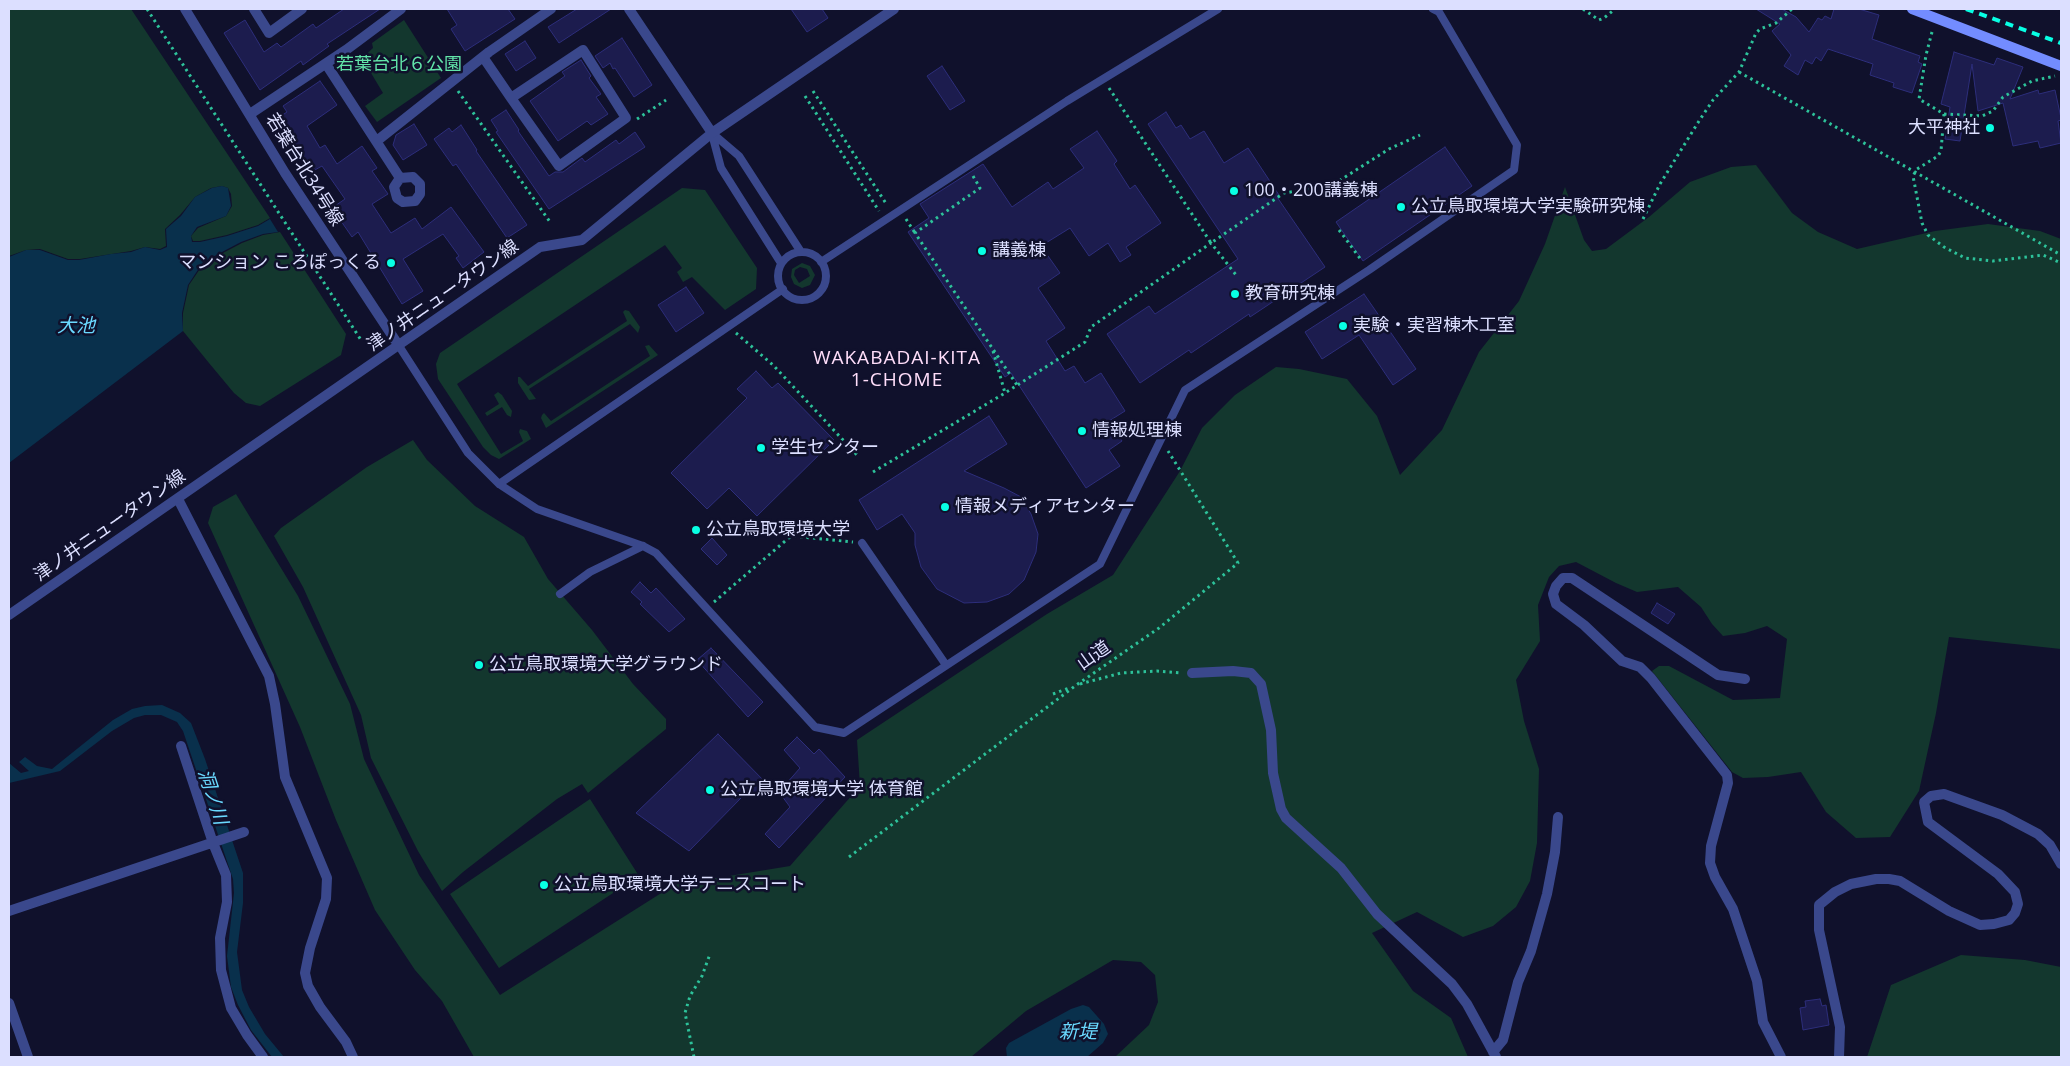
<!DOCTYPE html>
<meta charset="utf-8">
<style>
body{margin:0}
#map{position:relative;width:2070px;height:1066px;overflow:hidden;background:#10112c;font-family:"Open Sans",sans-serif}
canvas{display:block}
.frame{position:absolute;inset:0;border:10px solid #dcdfff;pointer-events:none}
</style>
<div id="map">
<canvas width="2070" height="1066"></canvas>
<div class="frame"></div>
</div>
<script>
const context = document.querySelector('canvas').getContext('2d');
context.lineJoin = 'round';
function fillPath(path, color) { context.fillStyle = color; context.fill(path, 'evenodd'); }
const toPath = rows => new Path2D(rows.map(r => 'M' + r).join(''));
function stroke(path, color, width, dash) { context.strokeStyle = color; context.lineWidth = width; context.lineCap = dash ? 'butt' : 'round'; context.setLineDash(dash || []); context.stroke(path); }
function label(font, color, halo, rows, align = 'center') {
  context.font = font + ' "Open Sans","Noto Sans JP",sans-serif'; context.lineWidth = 5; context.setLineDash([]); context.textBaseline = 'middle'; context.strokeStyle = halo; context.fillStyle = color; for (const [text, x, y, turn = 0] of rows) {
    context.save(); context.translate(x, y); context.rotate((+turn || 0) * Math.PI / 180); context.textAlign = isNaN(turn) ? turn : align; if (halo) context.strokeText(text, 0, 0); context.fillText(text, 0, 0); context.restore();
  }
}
fillPath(toPath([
 [9,9,131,9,270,218,258,225,227,235,200,241,193,241,191,236,198,228,226,216,232,206,231,194,228,188,222,186,211,188,195,197,180,215,165,229,166,246,160,249,145,247,131,251,80,259,68,259,40,249,26,250,9,256],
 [404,20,441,78,377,122,365,106,383,93,362,58,373,48,372,43],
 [1756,165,1792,213,1818,232,1857,249,1935,231,1988,224,2040,231,2061,239,2061,649,1949,637,1936,713,1919,791,1890,837,1856,838,1826,812,1801,772,1768,777,1743,778,1732,772,1652,671,1659,666,1669,666,1733,700,1780,698,1787,639,1767,626,1745,633,1723,636,1712,624,1701,607,1678,587,1637,592,1616,583,1576,562,1559,566,1549,577,1538,605,1540,641,1516,680,1524,721,1539,769,1537,843,1530,881,1516,907,1493,926,1463,937,1417,912,1372,933,1413,991,1451,1018,1468,1057,1115,1057,1149,1025,1158,1002,1155,975,1141,962,1113,960,1026,1011,971,1057,474,1057,442,1001,415,970,375,910,336,820,300,727,208,523,213,507,236,494,298,596,350,704,364,759,419,875,500,995,674,885,790,866,860,786,857,740,1047,614,1113,575,1180,471,1202,428,1235,395,1276,367,1299,369,1347,379,1377,416,1400,475,1442,430,1479,352,1519,301,1545,244,1565,187,1584,240,1592,251,1606,249,1649,217,1690,182,1731,167],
 [682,188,705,190,757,268,756,289,725,310,692,277,683,282,677,272,682,268,665,245,457,384,501,454,523,441,519,432,520,429,527,431,531,439,499,459,491,455,483,447,438,379,436,364,440,353],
 [280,232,346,334,341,355,260,406,246,403,234,393,209,363,183,331,183,313,189,285,204,263,242,243,263,235],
 [802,263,810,266,815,275,810,285,802,288,794,284,791,277,792,269],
 [800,267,807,269,810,276,799,283,794,275,795,270],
 [625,310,629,311,640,327,638,333,630,324,529,389,536,399,529,400,518,383,518,377,520,377,528,386,627,321,623,312],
 [649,345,658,355,546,428,541,418,542,415,544,413,551,421,650,356,645,346],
 [498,392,502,395,512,411,511,417,507,415,502,407,487,416,485,413,499,404,494,395],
 [413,440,427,460,475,506,524,537,548,579,592,630,633,684,666,719,666,729,588,793,582,784,557,799,463,872,442,891,418,851,371,758,361,715,303,587,274,536,281,528,367,467],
 [590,799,639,876,499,968,450,894],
 [1961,955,2025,960,2061,967,2061,1057,1867,1057,1891,985]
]), '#13372e');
fillPath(toPath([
 [222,186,228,188,231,206,226,216,197,227,191,236,192,242,200,242,227,236,258,226,270,219,278,232,263,234,241,242,203,262,188,285,182,313,183,331,9,463,9,257,26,250,40,250,68,260,79,260,111,254,131,252,145,247,160,250,167,247,166,229,181,216,195,197,212,188],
 [162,705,180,713,191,723,205,759,243,873,243,903,237,952,242,990,249,1007,265,1034,284,1057,272,1057,251,1030,238,1005,231,987,227,956,234,893,233,879,183,731,177,722,161,715,145,715,134,718,112,731,60,771,9,783,9,763,21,773,29,771,19,762,25,757,37,766,52,769,113,720,132,709,145,706],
 [1083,1005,1089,1007,1104,1024,1108,1034,1103,1043,1087,1057,1007,1057,1006,1048,1009,1043,1071,1009]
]), '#09304c');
const building = toPath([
 [344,9,380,9,327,44,329,46,303,65,301,61,260,90,224,33,245,20,264,52,277,43,281,47,313,24,316,28,344,9],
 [447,9,508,9,515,19,465,51,451,29,457,25,447,9],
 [577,9,611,9,559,43,548,27,577,9],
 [791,9,822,9,828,18,807,32,791,9],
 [1756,9,1782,9,1796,17,1809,32,1818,18,1822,20,1825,16,1831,19,1834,9,1859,9,1879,15,1872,39,1920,56,1918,62,1922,64,1912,93,1893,87,1894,83,1870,75,1873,64,1828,49,1821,61,1816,57,1812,64,1805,60,1798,75,1784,66,1791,55,1772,31,1780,24,1756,9],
 [622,38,652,85,634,97,615,68,613,69,610,63,603,68,595,56,622,38],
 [525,41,536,58,516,71,505,54,525,41],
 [1954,52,1994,65,1997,58,2023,67,2010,99,2038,90,2039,94,2055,90,2061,118,2061,120,2058,121,2061,143,2040,148,2038,141,2013,146,2003,103,1978,111,1972,64,1960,141,1945,139,1950,107,1941,104,1954,52],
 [581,60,591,76,589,78,601,94,596,97,608,114,591,125,587,121,558,141,530,101,565,76,562,72,581,60],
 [942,66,965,101,950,110,927,76,942,66],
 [320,81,337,105,307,126,320,148,325,145,337,164,362,146,377,168,372,171,388,194,372,204,391,233,415,218,422,229,451,207,484,252,463,268,456,258,459,256,443,234,403,259,423,291,402,304,358,232,352,237,332,208,345,199,322,166,313,171,278,118,287,112,283,106,320,81],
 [506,110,519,130,518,131,549,176,555,172,563,172,582,158,585,162,616,140,619,144,635,132,645,147,549,209,496,132,498,131,491,120,506,110],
 [1166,112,1176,128,1181,125,1190,139,1204,131,1224,163,1248,148,1279,195,1277,197,1325,267,1250,317,1249,314,1191,353,1189,350,1140,383,1107,334,1149,306,1155,314,1238,259,1148,124,1166,112],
 [414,124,427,145,403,160,393,145,396,135,414,124],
 [461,125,477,150,476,151,527,225,507,238,456,164,453,166,434,139,449,128,452,132,461,125],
 [1097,131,1117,161,1114,164,1130,189,1135,185,1161,223,1126,247,1131,255,1120,262,1108,243,1089,256,1070,228,1041,246,1060,273,1038,288,1065,328,1046,341,1065,371,1074,366,1085,383,1101,373,1125,411,1109,421,1122,441,1109,450,1120,466,1086,488,1011,373,1005,377,908,232,929,218,920,204,983,164,1012,207,1048,182,1053,189,1084,168,1070,149,1097,131],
 [1445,147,1472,186,1363,261,1336,222,1445,147],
 [686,287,704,313,676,332,658,305,686,287],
 [1364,294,1416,369,1393,385,1359,335,1322,359,1305,332,1364,294],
 [756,371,772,388,778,383,834,440,757,516,729,488,707,509,671,473,747,398,737,389,756,371],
 [989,416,1007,444,964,471,1004,488,1021,497,1031,514,1038,534,1036,552,1024,580,1009,594,987,602,964,603,937,589,921,567,915,545,915,533,902,514,877,530,859,500,989,416],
 [712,538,727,555,717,565,701,549,712,538],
 [640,582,651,593,656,588,685,619,669,632,640,604,642,602,631,592,640,582],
 [1657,603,1675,614,1668,624,1651,613,1657,603],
 [711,648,763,702,748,717,697,660,711,648],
 [718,734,767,784,754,796,742,797,689,851,636,813,718,734],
 [797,737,814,754,819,749,845,777,779,848,765,834,790,807,779,792,800,768,784,750,797,737],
 [1820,999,1822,1006,1826,1005,1829,1025,1803,1030,1800,1008,1806,1007,1805,1001,1820,999]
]);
fillPath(building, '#1c1c4e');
stroke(building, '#2d2e7b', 1);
stroke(toPath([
 [147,9,361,340],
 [1583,9,1599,20,1604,18,1615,9],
 [1932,32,1926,55,1919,99,1944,114,1982,116,1993,111,2003,97,2032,81,2055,76],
 [1739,72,2061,255],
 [1109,88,1211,243,1284,193,1331,186,1389,149,1420,135],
 [458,91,550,222],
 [813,91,887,205],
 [805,96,879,211],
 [1944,114,1941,151,1938,156,1917,169,1913,176,1922,223,1928,235,1944,247,1965,258,1993,261,2043,255,2061,263],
 [637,119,666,100],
 [973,176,980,188,915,233,1017,385],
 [906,219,915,233],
 [1643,219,1660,184,1699,121,1713,100,1739,72,1756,33,1760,29,1776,23,1792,9],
 [1339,230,1362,261],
 [736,333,773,365,857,455],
 [993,351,1005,393],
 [873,472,1005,393,1085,342,1091,327,1211,243,1236,275],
 [714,602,791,536,853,542],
 [1080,684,1121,673,1157,671,1182,673],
 [1053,694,1069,688],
 [849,857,1075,686,1159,628,1238,563,1168,451],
 [694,1057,685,1013,690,996,702,976,710,954]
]), '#2dc29a', 3, [2.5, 4]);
stroke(toPath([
 [712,133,739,156,801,252],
 [712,134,721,168,781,263],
 '778 276a24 24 0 1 1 48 0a24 24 0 1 1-48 0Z',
 [821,262,1067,101,1218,9],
 [399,346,468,453,499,484,537,509,643,546,656,553,815,727,844,733,1100,564,1185,390,1369,270,1514,170,1517,145,1439,12,1433,9],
 [499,484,783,289],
 [862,543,946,665],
 [560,594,590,572,643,546]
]), '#3a488c', 8);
stroke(toPath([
 [254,9,269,33,302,9],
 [483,57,511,98,559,166,626,118,583,50,511,98],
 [326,64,400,178,413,177,420,184,420,194,415,201,403,202,397,198,394,187,400,178],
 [250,114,346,50,401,9],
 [378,140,489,52,551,9],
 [178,499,269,676,275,704,285,777,327,878,326,899,310,948,305,973,308,986,320,1007,346,1042,353,1057],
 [1192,673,1233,671,1251,673,1261,684,1271,730,1273,773,1281,809,1286,818,1341,868,1377,914,1452,984,1467,1004,1496,1057],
 [1745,679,1718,675,1572,578,1563,578,1556,586,1553,594,1556,604,1584,625,1622,661,1640,667,1651,678,1727,775,1728,783,1711,846,1710,863,1715,877,1733,909,1757,981,1763,1022,1781,1057],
 [181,746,213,843,226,875,227,902,220,938,221,970,231,1008,247,1035,263,1057],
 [9,911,244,832],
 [9,1003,28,1057],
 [1493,1052,1503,1040,1518,982,1531,951,1547,894,1555,852,1558,817],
 [1839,1057,1840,1027,1819,930,1819,905,1835,892,1851,884,1876,879,1889,879,1900,881,1949,911,1980,925,1994,924,2009,920,2015,913,2018,904,2015,892,1998,874,1928,822,1924,802,1931,796,1944,794,2002,815,2038,834,2050,845,2061,864]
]), '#3a488c', 10);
stroke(toPath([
 [185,9,285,173,399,346],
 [629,9,712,133],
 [9,615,540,247,582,240,712,133,894,9]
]), '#3a488c', 10);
stroke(toPath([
 [1912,9,2061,66]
]), '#738cff', 10);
stroke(toPath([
 [1966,9,2061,43]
]), '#08ffe4', 4, [8, 6]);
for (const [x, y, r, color] of [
 [1990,128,5,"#08ffe4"],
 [1234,191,5,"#08ffe4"],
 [1401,207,5,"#08ffe4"],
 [982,251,5,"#08ffe4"],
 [391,263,5,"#08ffe4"],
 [1235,294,5,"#08ffe4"],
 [1343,326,5,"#08ffe4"],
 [1082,431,5,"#08ffe4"],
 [761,448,5,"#08ffe4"],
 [945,507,5,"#08ffe4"],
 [696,530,5,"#08ffe4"],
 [479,665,5,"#08ffe4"],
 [710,790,5,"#08ffe4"],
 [544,885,5,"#08ffe4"]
]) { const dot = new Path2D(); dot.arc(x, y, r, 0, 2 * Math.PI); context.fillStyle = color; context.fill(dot); stroke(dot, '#10112c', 2); }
label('18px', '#62e5a9', '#10112c', [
 ["若葉台北６公園",399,65]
]);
label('18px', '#dcdfff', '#10112c', [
 ["大平神社",1980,128,"right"],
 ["100・200講義棟",1244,191],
 ["公立鳥取環境大学実験研究棟",1411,207],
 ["講義棟",992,251],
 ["マンション ころぽっくる",381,263,"right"],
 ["教育研究棟",1245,294],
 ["実験・実習棟木工室",1353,326],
 ["情報処理棟",1092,431],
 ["学生センター",771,448],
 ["情報メディアセンター",955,507],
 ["公立鳥取環境大学",706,530],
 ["公立鳥取環境大学グラウンド",489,665],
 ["公立鳥取環境大学 体育館",720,790],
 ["公立鳥取環境大学テニスコート",554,885]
], 'left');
label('18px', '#dcdfff', '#10112c', [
 ["若葉台北34号線",304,170,58],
 ["津ノ井ニュータウン線",443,296,-35],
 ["津ノ井ニュータウン線",110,526,-35],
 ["山道",1094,656,-35]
]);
label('italic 19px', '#6ad9ff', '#10112c', [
 ["大池",76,327],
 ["洞ノ川",212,797,72],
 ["新堤",1078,1033]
]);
context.letterSpacing = '1px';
label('19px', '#ffdefa', '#10112c', [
 ["WAKABADAI-KITA",897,359],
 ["1-CHOME",897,381]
]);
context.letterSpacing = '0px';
</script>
